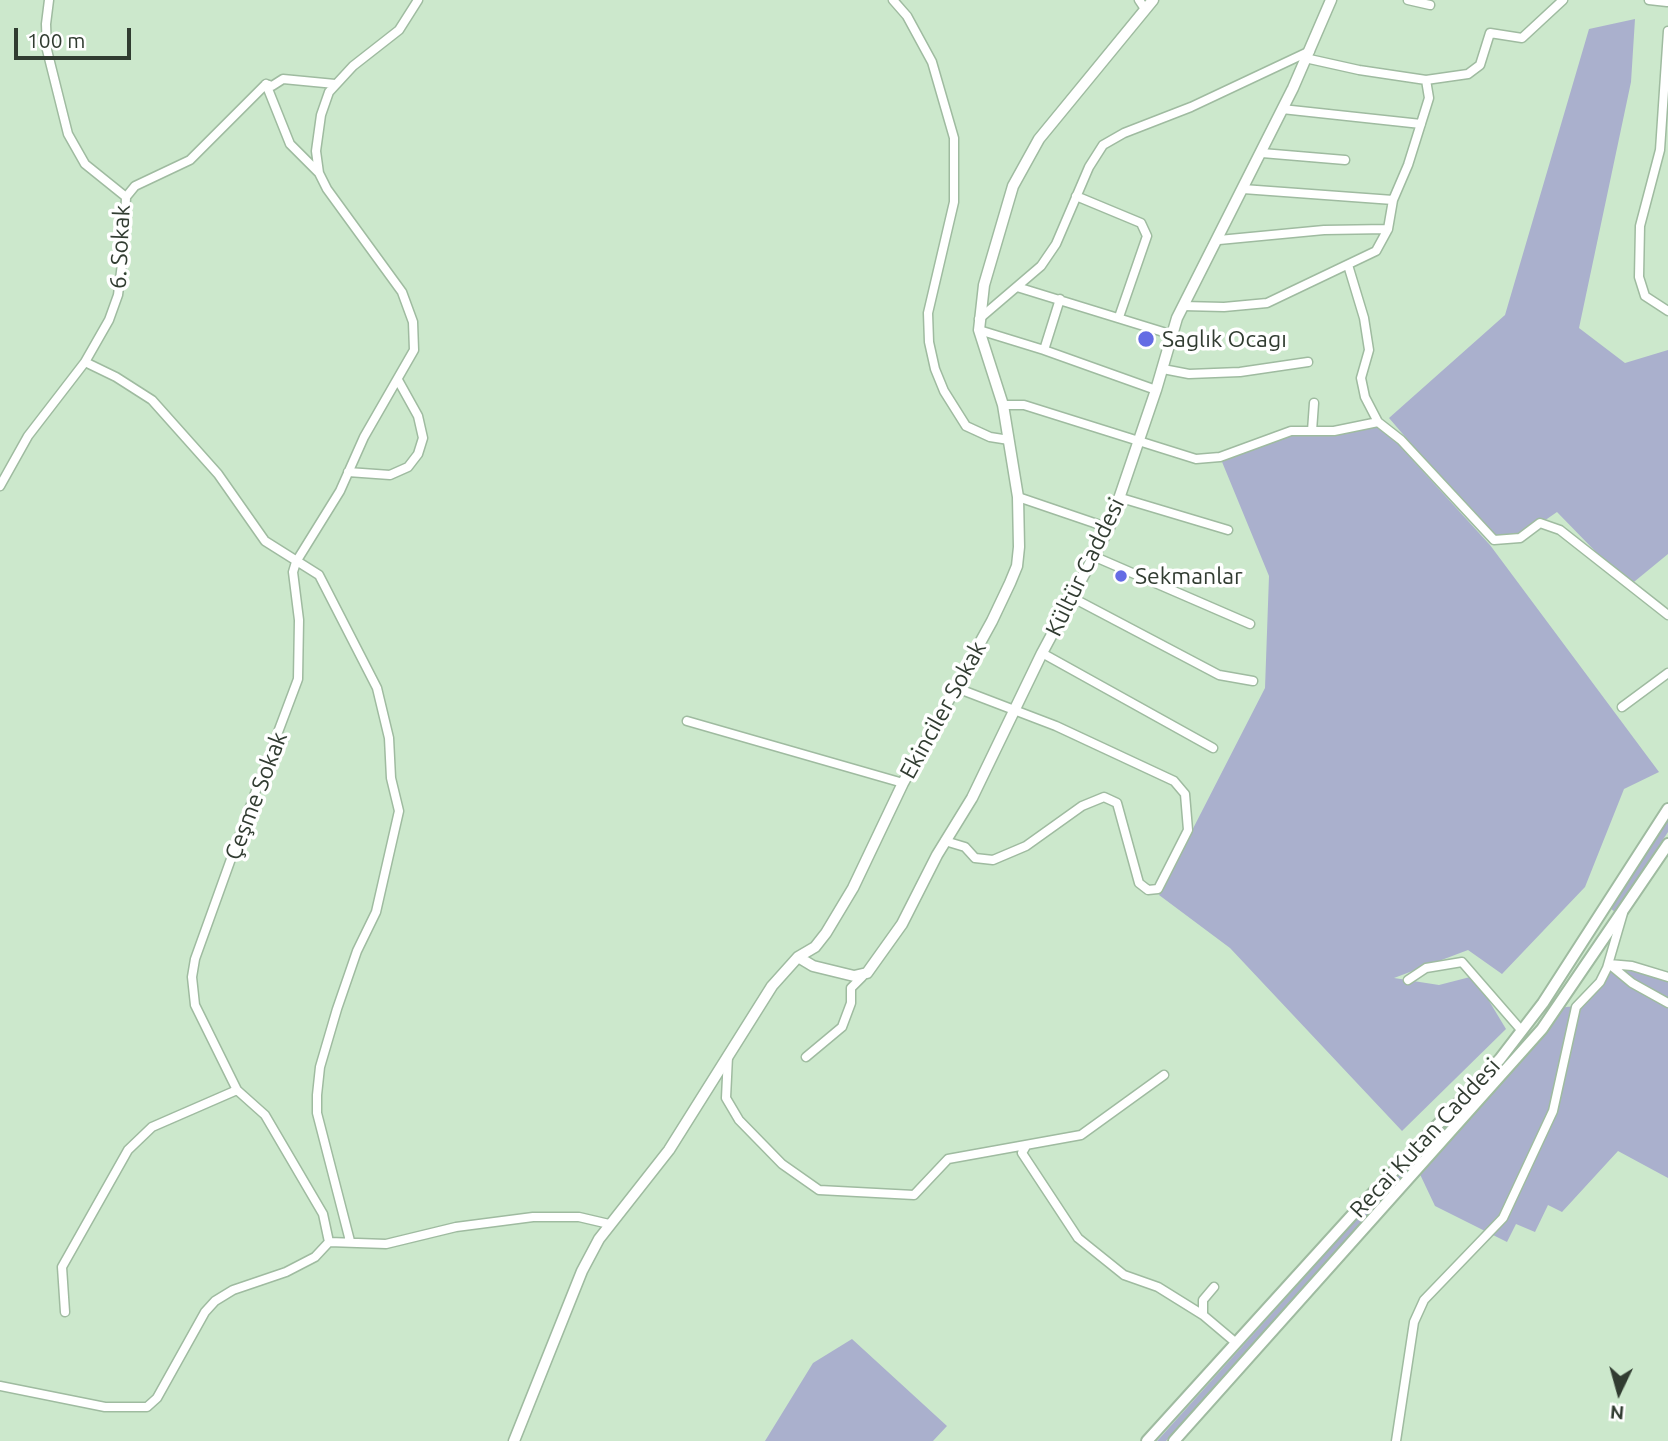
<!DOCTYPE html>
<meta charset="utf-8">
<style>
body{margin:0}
#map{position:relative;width:1668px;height:1441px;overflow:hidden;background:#cce8cc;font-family:Ubuntu,sans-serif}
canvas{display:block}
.north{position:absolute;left:1584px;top:1357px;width:70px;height:70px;-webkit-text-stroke:5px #fff;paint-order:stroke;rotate:185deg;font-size:19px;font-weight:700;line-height:28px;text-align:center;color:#313c31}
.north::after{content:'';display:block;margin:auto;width:24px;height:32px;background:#313c31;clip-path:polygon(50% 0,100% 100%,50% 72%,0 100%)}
.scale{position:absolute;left:14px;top:28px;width:117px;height:32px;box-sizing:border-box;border:4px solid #313c31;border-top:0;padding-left:9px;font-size:21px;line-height:24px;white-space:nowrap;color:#313c31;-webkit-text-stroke:5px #fff;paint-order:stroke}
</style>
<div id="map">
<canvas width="1668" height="1441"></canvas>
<div class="north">N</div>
<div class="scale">100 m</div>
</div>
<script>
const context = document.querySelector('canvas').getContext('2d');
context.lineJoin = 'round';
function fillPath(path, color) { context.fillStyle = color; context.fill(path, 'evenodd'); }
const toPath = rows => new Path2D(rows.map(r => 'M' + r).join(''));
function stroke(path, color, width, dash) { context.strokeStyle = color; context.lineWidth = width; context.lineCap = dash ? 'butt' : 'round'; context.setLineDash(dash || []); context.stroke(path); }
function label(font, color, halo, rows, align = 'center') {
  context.font = font + ' Ubuntu,sans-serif'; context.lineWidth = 7; context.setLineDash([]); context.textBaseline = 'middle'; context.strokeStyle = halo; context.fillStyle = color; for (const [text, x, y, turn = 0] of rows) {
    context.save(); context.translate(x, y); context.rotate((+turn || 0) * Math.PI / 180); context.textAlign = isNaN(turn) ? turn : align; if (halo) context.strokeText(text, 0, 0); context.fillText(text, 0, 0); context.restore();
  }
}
fillPath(toPath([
 [1635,19,1631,82,1579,328,1625,363,1668,350,1668,554,1629,586,1557,512,1528,532,1494,540,1389,418,1505,315,1589,29],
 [1378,422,1490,545,1659,772,1624,789,1585,887,1502,974,1468,950,1394,978,1439,985,1474,976,1506,1029,1402,1131,1230,948,1159,895,1265,688,1269,576,1220,457,1291,431],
 [1668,819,1668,832,1615,912,1610,908],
 [1609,964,1668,979,1668,1178,1618,1151,1562,1212,1548,1205,1535,1232,1516,1224,1507,1242,1435,1206,1417,1168,1557,1008,1576,1006,1600,982],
 [1441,1126,1446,1130,1166,1441,1157,1441],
 [852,1339,947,1426,933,1441,765,1441,813,1363]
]), '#aab0cd');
const minor = toPath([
 [893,0,907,16,932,62,954,138,954,202,928,313,929,342,935,369,944,391,966,426,990,437,1009,440],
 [1139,0,1145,9],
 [1408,0,1430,5],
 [1649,0,1667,2],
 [1668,31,1660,150,1640,226,1639,277,1645,296,1668,311],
 [1305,58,1359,70,1426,80,1468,74,1480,65,1490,33,1522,38,1563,0],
 [1282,109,1421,124],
 [1262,153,1345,160],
 [319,173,290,144,266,84,272,86,283,79,335,84],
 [1243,189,1393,200],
 [1076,196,1141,223,1147,236,1119,317],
 [126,197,135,186,190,160,266,84],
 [1219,240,1324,230,1388,229],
 [1348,265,1364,318,1369,350,1361,378,1365,397,1378,422],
 [1017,287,1173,335],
 [1183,306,1224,307,1267,303,1376,251,1388,229,1393,200,1408,165,1429,98,1426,80],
 [979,319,1041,266,1056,244,1089,167,1103,145,1124,133,1191,107,1310,51],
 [979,330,1044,350,1156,390],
 [1044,350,1060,299],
 [85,362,116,377,152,400,218,474,265,541,319,575,377,688,389,738,391,778,399,811,376,912,357,951,337,1009,320,1067,317,1095,317,1113,350,1241],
 [1163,369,1189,374,1240,372,1308,362],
 [1003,405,1024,405,1196,459,1220,457,1291,431,1334,431,1378,422,1401,440,1494,540,1520,538,1540,523,1560,530,1668,615],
 [1312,431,1314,403],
 [348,472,390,475,408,467,418,454,423,438,418,416,398,380],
 [0,486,28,436,85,362,109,320,118,295,124,248,126,197,85,164,68,134,47,50,46,24,49,0],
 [1018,497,1109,528],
 [1121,498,1228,530],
 [1093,556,1250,624],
 [1073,598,1219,675,1253,681],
 [1042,653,1213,748],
 [1622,707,1668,673],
 [687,721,903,783],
 [945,841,965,847,975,858,993,860,1026,846,1082,806,1104,797,1117,803,1139,883,1148,890,1158,889,1188,830,1185,794,1174,781,1056,726,954,687],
 [1609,964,1632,983,1668,1003],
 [1609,964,1632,966,1668,977],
 [1408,980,1426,968,1462,962,1522,1031],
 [728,1056,726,1098,739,1120,782,1164,819,1190,914,1195,948,1159,1081,1135,1164,1075],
 [806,1057,842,1027,851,1003,851,988,862,977],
 [1026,1146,1022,1153,1078,1238,1124,1275,1158,1287,1203,1315],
 [329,1242,386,1244,456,1227,533,1217,579,1217,609,1224],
 [1214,1287,1203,1300,1203,1315,1235,1342],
 [65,1312,62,1267,128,1150,152,1127,237,1090],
 [0,1386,105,1407,147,1407,157,1398,205,1312,215,1301,233,1290,286,1272,315,1257,329,1242,323,1214,265,1115,237,1090,195,1005,192,977,195,959,245,820,298,679,299,620,293,572,296,562,340,491,364,437,414,350,413,322,402,292,327,189,319,173,316,151,321,115,329,92,353,66,399,30,418,0],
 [1396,1441,1414,1322,1424,1300,1503,1218,1553,1111,1576,1007,1600,982,1607,968,1623,913]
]);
const tertiary = toPath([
 [798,957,813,966,854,976,867,973,902,924,937,855,972,798,1042,653,1109,528,1156,390,1177,318,1293,88,1331,0],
 [514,1441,582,1271,599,1239,669,1150,772,986,798,957,815,947,826,933,853,888,903,783,992,621,1010,583,1017,566,1019,547,1018,497,1003,405,979,330,984,285,1013,186,1039,139,1153,0]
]);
const secondary = toPath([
 [1147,1441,1354,1213,1500,1059,1543,1003,1668,809],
 [1174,1441,1542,1029,1668,844]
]);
stroke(minor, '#9fbba0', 11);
stroke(tertiary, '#9fbba0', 13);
stroke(secondary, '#9fbba0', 14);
stroke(minor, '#fff', 8);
stroke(tertiary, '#fff', 10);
stroke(secondary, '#fff', 10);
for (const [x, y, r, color] of [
 [1146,339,9,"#646ce4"],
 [1121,576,7,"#646ce4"]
]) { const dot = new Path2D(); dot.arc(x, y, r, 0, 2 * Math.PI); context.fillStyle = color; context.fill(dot); stroke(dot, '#fff', 2.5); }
label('23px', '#313c31', '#fff', [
 ["6. Sokak",120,247,-87],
 ["Kültür Caddesi",1085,567,-64],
 ["Ekinciler Sokak",943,710,-61],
 ["Çeşme Sokak",256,796,-69],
 ["Recai Kutan Caddesi",1425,1138,-47]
]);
label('23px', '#313c31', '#fff', [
 ["Saglık Ocagı",1162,339],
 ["Sekmanlar",1135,576]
], 'left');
</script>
